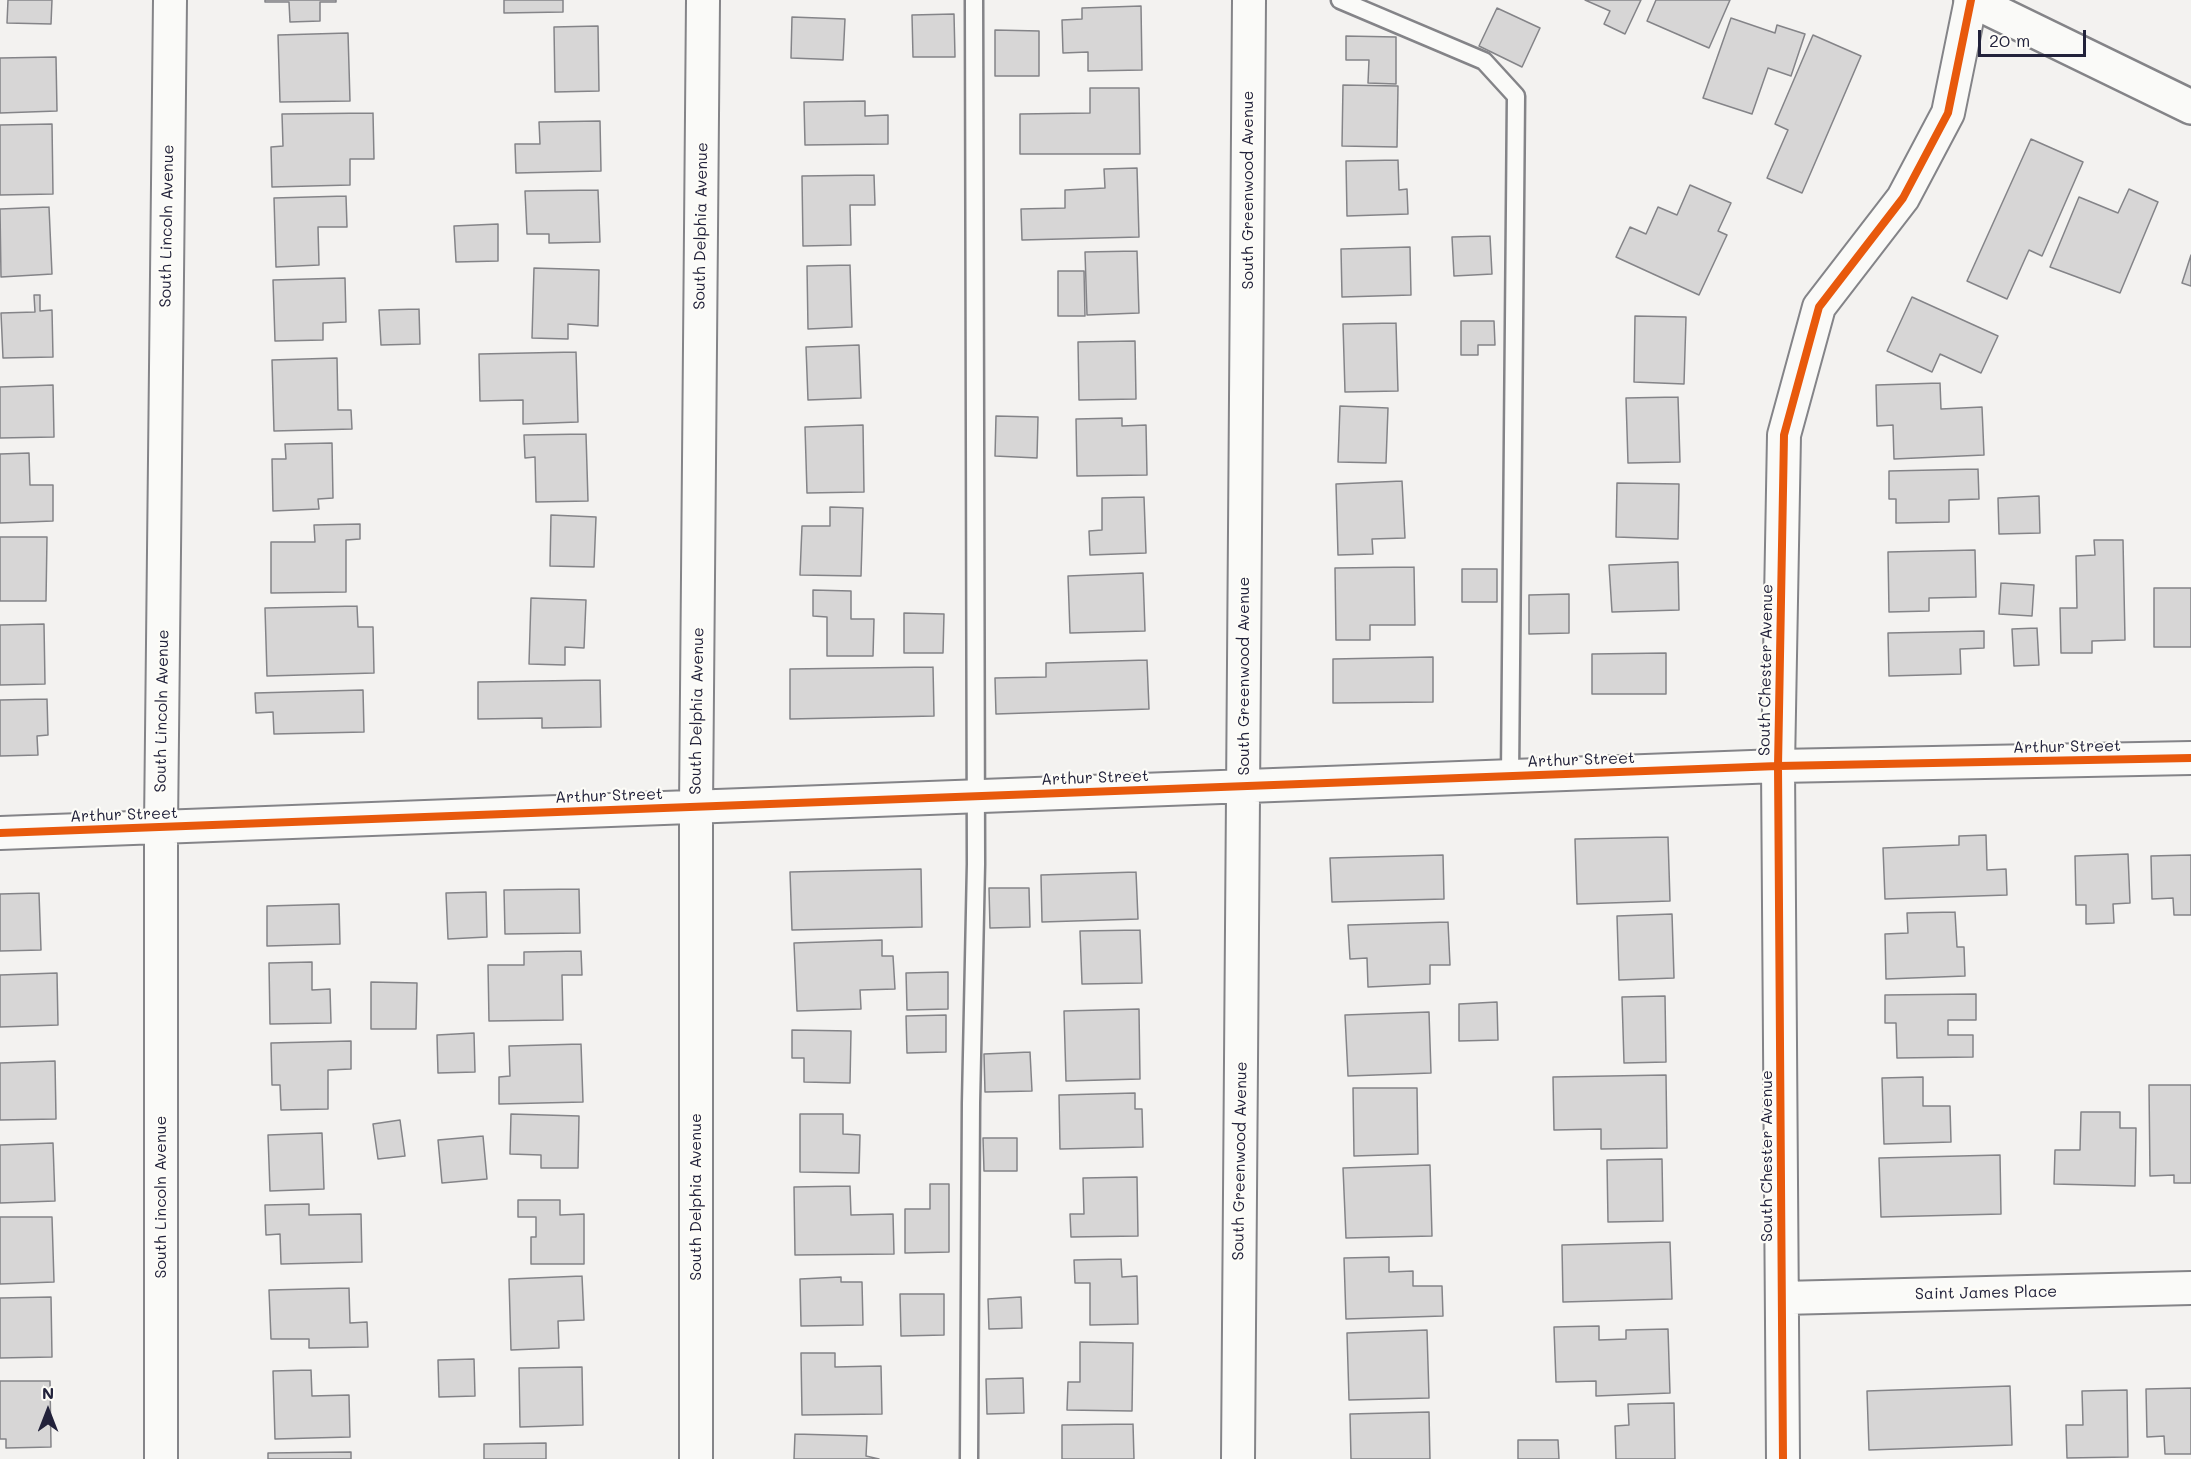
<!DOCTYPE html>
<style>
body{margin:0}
#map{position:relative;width:2191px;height:1459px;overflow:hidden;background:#f3f2f0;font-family:Mali,sans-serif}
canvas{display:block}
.north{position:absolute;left:18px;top:1381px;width:60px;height:60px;-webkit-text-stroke:4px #fdfcf7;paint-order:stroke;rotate:0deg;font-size:16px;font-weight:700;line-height:24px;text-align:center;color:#22223b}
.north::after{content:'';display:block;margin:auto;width:21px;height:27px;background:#22223b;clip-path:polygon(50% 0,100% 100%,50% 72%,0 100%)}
.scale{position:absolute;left:1978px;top:30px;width:108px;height:27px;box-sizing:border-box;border:3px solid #22223b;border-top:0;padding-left:8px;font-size:18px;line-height:21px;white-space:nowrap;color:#22223b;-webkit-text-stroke:4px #fdfcf7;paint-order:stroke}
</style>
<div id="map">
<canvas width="2191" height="1459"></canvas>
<div class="north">N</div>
<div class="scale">20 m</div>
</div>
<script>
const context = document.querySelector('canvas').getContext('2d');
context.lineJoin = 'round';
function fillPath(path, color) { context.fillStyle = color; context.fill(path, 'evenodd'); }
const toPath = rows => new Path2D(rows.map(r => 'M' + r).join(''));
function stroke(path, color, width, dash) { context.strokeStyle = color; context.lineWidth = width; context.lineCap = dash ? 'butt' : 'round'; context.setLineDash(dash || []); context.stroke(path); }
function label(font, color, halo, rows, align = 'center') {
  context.font = font + ' Mali,sans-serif'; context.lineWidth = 4.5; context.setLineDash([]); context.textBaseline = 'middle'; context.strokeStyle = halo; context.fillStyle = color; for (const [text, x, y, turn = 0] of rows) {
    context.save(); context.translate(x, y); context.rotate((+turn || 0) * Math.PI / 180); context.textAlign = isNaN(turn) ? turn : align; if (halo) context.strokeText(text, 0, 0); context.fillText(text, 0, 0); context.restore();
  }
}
const building = toPath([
 [8,0,52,0,51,24,7,23,8,0],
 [265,0,336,0,336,2,320,2,320,21,290,22,289,2,265,2,265,0],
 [504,0,563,0,563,12,504,13,504,0],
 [1585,0,1641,0,1625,34,1604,24,1610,11,1585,0],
 [1656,0,1730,0,1709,48,1647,21,1656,0],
 [1141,6,1142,70,1088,71,1088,52,1063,53,1062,20,1082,19,1082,8,1141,6],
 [1497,8,1540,28,1522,67,1479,46,1497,8],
 [954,14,955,57,913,57,912,15,954,14],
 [792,17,845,19,843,60,791,58,792,17],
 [1731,18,1775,33,1777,25,1805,34,1791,76,1768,68,1752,114,1703,98,1731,18],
 [598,26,599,91,555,92,554,27,598,26],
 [995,30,1039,31,1039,76,995,76,995,30],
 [348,33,350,101,280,102,278,35,348,33],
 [1813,35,1861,56,1802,193,1767,178,1788,130,1775,124,1813,35],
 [1346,36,1396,37,1396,84,1368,83,1369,60,1346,60,1346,36],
 [56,57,57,111,0,113,0,58,56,57],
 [1343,85,1398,86,1397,147,1342,146,1343,85],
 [1090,88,1139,88,1140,154,1020,154,1020,114,1090,113,1090,88],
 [865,101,865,116,888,115,888,144,805,145,804,102,865,101],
 [373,113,374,159,350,159,350,185,272,187,271,147,283,146,282,114,373,113],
 [600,121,601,171,516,173,515,144,540,144,539,122,600,121],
 [52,124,53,194,0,195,0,125,52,124],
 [2031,139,2083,162,2042,256,2029,250,2007,299,1967,281,2031,139],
 [1398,160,1399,190,1407,189,1408,214,1347,216,1346,161,1398,160],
 [1137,168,1139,237,1022,240,1021,209,1065,208,1065,190,1105,188,1104,169,1137,168],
 [874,175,875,205,850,205,851,245,803,246,802,176,874,175],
 [1690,185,1731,203,1718,231,1727,235,1699,295,1616,257,1630,227,1646,234,1658,207,1677,215,1690,185],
 [2129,189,2158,202,2120,293,2050,267,2079,197,2118,213,2129,189],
 [598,190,600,242,549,243,549,234,527,234,525,191,598,190],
 [346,196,347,227,318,227,319,265,276,267,274,198,346,196],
 [49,207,52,274,1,277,0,209,49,207],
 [498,224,498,261,456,262,454,226,498,224],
 [1490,236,1492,274,1454,276,1452,237,1490,236],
 [1410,247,1411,295,1342,297,1341,249,1410,247],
 [1137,251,1139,313,1087,315,1085,252,1137,251],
 [2191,255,2191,286,2182,283,2191,255],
 [850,265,852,327,808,329,807,266,850,265],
 [534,268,599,270,598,326,568,324,568,339,532,338,534,268],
 [1058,271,1084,271,1085,316,1058,316,1058,271],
 [345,278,346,322,323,323,323,340,275,341,273,280,345,278],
 [34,295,40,295,40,311,52,310,53,357,3,358,1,313,35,312,34,295],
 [1912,297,1998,336,1981,373,1940,354,1932,372,1887,351,1912,297],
 [419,309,420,344,381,345,379,310,419,309],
 [1635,316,1686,317,1684,384,1634,382,1635,316],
 [1461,321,1494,321,1495,345,1478,345,1478,355,1461,355,1461,321],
 [1396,323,1398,391,1345,392,1343,324,1396,323],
 [1135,341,1136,399,1079,400,1078,342,1135,341],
 [859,345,861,398,808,400,806,347,859,345],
 [576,352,578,422,523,424,523,400,480,401,479,354,576,352],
 [337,358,338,410,351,410,352,429,274,431,272,360,337,358],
 [1940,383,1941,409,1982,407,1984,455,1894,459,1893,425,1877,426,1876,385,1940,383],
 [53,385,54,437,0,438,0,387,53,385],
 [1678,397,1680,462,1628,463,1626,398,1678,397],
 [1340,406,1388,408,1386,463,1338,462,1340,406],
 [996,416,1038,417,1037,458,995,456,996,416],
 [1122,418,1122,426,1146,425,1147,475,1077,476,1076,419,1122,418],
 [863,425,864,492,807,493,805,427,863,425],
 [586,434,588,501,536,502,535,457,525,458,524,435,586,434],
 [332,443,333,498,318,499,319,509,273,511,272,459,286,459,285,444,332,443],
 [29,453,30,485,53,485,53,521,0,523,0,454,29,453],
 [1978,469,1979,499,1949,500,1949,522,1896,523,1896,499,1889,499,1889,471,1978,469],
 [1402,481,1405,538,1372,539,1373,554,1338,555,1336,484,1402,481],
 [1617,483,1679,484,1678,539,1616,537,1617,483],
 [2039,496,2040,533,1999,534,1998,498,2039,496],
 [1144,497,1146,553,1090,555,1089,531,1102,530,1102,498,1144,497],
 [830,507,863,508,861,576,800,575,802,526,830,526,830,507],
 [551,515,596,517,594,567,550,566,551,515],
 [360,524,360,539,346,540,346,592,271,593,271,542,315,542,314,525,360,524],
 [0,537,47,537,46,601,0,601,0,537],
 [2094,540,2123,540,2125,640,2092,641,2092,653,2061,653,2060,608,2077,608,2076,556,2095,555,2094,540],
 [1975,550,1976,597,1929,598,1929,611,1889,612,1888,552,1975,550],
 [1678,562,1679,610,1612,612,1609,565,1678,562],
 [1414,567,1415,625,1370,625,1370,640,1336,640,1335,568,1414,567],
 [1462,569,1497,569,1497,602,1462,602,1462,569],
 [1143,573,1145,631,1070,633,1068,576,1143,573],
 [2001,583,2034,585,2032,616,1999,614,2001,583],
 [2154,588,2191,588,2191,647,2154,647,2154,588],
 [813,590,851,591,851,619,874,619,873,656,827,656,827,617,813,616,813,590],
 [1569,594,1569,633,1529,634,1529,595,1569,594],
 [531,598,586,600,584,648,565,647,565,665,529,664,531,598],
 [357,606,358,627,373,627,374,673,267,676,265,608,357,606],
 [904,613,944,614,943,653,904,653,904,613],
 [44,624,45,684,0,685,0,625,44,624],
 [2037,628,2039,665,2014,666,2012,629,2037,628],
 [1984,631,1984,648,1960,649,1961,674,1889,676,1888,633,1984,631],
 [1666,653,1666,694,1592,694,1592,654,1666,653],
 [1433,657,1433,702,1333,703,1333,659,1433,657],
 [1147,660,1149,709,996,714,995,678,1046,677,1046,663,1147,660],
 [933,667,934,716,790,719,790,669,933,667],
 [600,680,601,727,542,728,542,718,478,719,478,682,600,680],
 [363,690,364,732,274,734,273,712,256,713,255,693,363,690],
 [47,699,48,735,37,736,38,755,0,756,0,700,47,699],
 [1986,835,1987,870,2006,869,2007,895,1885,899,1883,848,1959,845,1959,836,1986,835],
 [1668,837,1670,901,1577,904,1575,839,1668,837],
 [2128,854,2130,903,2113,904,2114,923,2086,924,2086,905,2076,905,2075,856,2128,854],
 [1443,855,1444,899,1332,902,1330,858,1443,855],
 [2191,855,2191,915,2174,915,2173,898,2152,899,2151,856,2191,855],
 [921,869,922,927,792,930,790,872,921,869],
 [1136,872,1138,919,1042,922,1041,875,1136,872],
 [989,888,1029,888,1030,927,990,928,989,888],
 [579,889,580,933,505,934,504,890,579,889],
 [486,892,487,937,448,939,446,893,486,892],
 [39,893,41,950,0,951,0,894,39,893],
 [339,904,340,944,267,946,267,906,339,904],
 [1955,912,1957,947,1964,947,1965,976,1886,979,1885,934,1908,933,1907,913,1955,912],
 [1672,914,1674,978,1619,980,1617,916,1672,914],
 [1448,922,1450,965,1430,965,1430,984,1368,987,1367,958,1350,959,1348,925,1448,922],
 [1140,930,1142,983,1082,984,1080,931,1140,930],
 [882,940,882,956,893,956,895,989,860,990,861,1009,797,1011,794,943,882,940],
 [581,951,582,975,562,975,563,1020,489,1021,488,965,524,965,524,952,581,951],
 [312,962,312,990,330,989,331,1023,270,1024,269,963,312,962],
 [948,972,948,1009,907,1010,906,973,948,972],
 [57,973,58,1025,0,1027,0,975,57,973],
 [371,982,417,983,416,1029,371,1029,371,982],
 [1976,994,1976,1020,1948,1020,1948,1035,1973,1035,1973,1057,1897,1058,1896,1023,1885,1023,1885,995,1976,994],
 [1665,996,1666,1062,1624,1063,1622,997,1665,996],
 [1497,1002,1498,1040,1459,1041,1459,1004,1497,1002],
 [1139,1009,1140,1079,1066,1081,1064,1011,1139,1009],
 [1429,1012,1431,1073,1348,1076,1345,1015,1429,1012],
 [946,1015,946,1052,907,1053,906,1016,946,1015],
 [792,1030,851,1031,850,1083,804,1082,804,1058,792,1058,792,1030],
 [474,1033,475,1072,438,1073,437,1035,474,1033],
 [351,1041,351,1069,328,1070,328,1109,281,1110,280,1085,272,1085,271,1043,351,1041],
 [581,1044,583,1102,499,1104,499,1077,510,1076,509,1046,581,1044],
 [1030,1052,1032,1091,985,1092,984,1054,1030,1052],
 [55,1061,56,1119,0,1120,0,1063,55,1061],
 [1666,1075,1667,1148,1601,1149,1601,1129,1554,1130,1553,1077,1666,1075],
 [1923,1077,1923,1106,1950,1106,1951,1142,1884,1144,1882,1078,1923,1077],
 [2149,1085,2191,1085,2191,1183,2174,1183,2174,1175,2150,1176,2149,1085],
 [1353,1088,1417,1088,1418,1154,1354,1156,1353,1088],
 [1135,1093,1135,1109,1142,1109,1143,1147,1060,1149,1059,1095,1135,1093],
 [2081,1112,2120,1112,2120,1128,2136,1128,2135,1186,2054,1184,2055,1150,2080,1150,2081,1112],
 [511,1114,579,1116,578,1168,541,1168,541,1155,510,1154,511,1114],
 [800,1114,843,1114,843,1134,860,1135,859,1173,800,1172,800,1114],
 [400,1120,405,1156,378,1159,373,1124,400,1120],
 [322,1133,324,1189,270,1191,268,1135,322,1133],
 [483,1136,487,1179,442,1183,438,1140,483,1136],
 [983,1138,1017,1138,1017,1171,984,1171,983,1138],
 [53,1143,55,1201,0,1203,0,1145,53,1143],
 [2000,1155,2001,1214,1881,1217,1879,1158,2000,1155],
 [1662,1159,1663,1221,1608,1222,1607,1160,1662,1159],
 [1430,1165,1432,1236,1346,1238,1343,1168,1430,1165],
 [1137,1177,1138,1236,1071,1237,1070,1214,1084,1214,1083,1178,1137,1177],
 [930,1184,949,1184,949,1252,905,1253,905,1209,930,1209,930,1184],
 [850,1186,851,1215,893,1214,894,1254,795,1255,794,1187,850,1186],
 [518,1200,560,1200,560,1215,584,1214,584,1264,531,1264,531,1237,536,1237,536,1217,518,1217,518,1200],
 [309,1204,309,1215,361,1214,362,1262,281,1264,280,1234,266,1235,265,1205,309,1204],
 [0,1217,52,1217,54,1282,0,1284,0,1217],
 [1670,1242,1672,1299,1563,1302,1562,1245,1670,1242],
 [1389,1257,1389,1272,1413,1271,1413,1286,1442,1286,1443,1316,1346,1319,1344,1258,1389,1257],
 [1121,1259,1122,1277,1137,1276,1138,1324,1090,1325,1090,1283,1075,1283,1074,1260,1121,1259],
 [582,1276,584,1320,558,1321,559,1348,511,1350,509,1279,582,1276],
 [841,1277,841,1282,862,1282,863,1325,801,1326,800,1279,841,1277],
 [349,1288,350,1323,367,1322,368,1347,309,1348,309,1339,271,1339,269,1290,349,1288],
 [900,1294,944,1294,944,1335,901,1336,900,1294],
 [51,1297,52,1357,0,1358,0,1298,51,1297],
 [1021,1297,1022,1328,989,1329,988,1299,1021,1297],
 [1599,1326,1599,1340,1626,1339,1626,1330,1668,1329,1670,1393,1596,1396,1596,1381,1556,1382,1554,1327,1599,1326],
 [1427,1330,1429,1398,1349,1400,1347,1333,1427,1330],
 [1080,1342,1133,1343,1132,1411,1067,1410,1068,1382,1080,1382,1080,1342],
 [801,1353,835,1353,835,1367,881,1366,882,1414,802,1415,801,1353],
 [474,1359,475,1396,439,1397,438,1360,474,1359],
 [582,1367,583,1425,520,1427,519,1368,582,1367],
 [311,1370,312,1396,349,1395,350,1437,275,1439,273,1371,311,1370],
 [1023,1378,1024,1413,987,1414,986,1379,1023,1378],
 [0,1381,50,1381,51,1447,6,1448,6,1439,0,1439,0,1381],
 [2010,1386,2012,1445,1869,1450,1867,1391,2010,1386],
 [2191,1388,2191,1454,2165,1454,2164,1436,2147,1437,2146,1389,2191,1388],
 [2127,1390,2128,1457,2067,1458,2066,1425,2083,1425,2082,1391,2127,1390],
 [1674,1403,1675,1459,1616,1459,1615,1426,1629,1425,1628,1404,1674,1403],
 [1429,1412,1430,1459,1351,1459,1350,1414,1429,1412],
 [1133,1424,1134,1459,1062,1459,1062,1425,1133,1424],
 [795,1434,867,1436,866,1456,879,1459,794,1459,795,1434],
 [1518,1440,1558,1440,1559,1459,1518,1459,1518,1440],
 [546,1443,546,1459,484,1459,484,1444,546,1443],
 [351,1452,351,1459,268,1459,268,1453,351,1452]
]);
fillPath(building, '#d7d6d6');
stroke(building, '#848488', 1.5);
const lane = toPath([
 [1340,0,1484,61,1516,96,1510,776],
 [969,1459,971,1103,976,864,974,0]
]);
const street = toPath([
 [0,833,1778,766,2191,758],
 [1782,1298,2191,1288],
 [161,1459,161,827,170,0],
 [696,1459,696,807,703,0],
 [1238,1459,1249,0],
 [1783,1459,1778,766,1784,435,1819,307,1903,198,1948,113,1971,0]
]);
const secondary = toPath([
 [1971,0,2191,107]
]);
stroke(lane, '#848488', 21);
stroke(street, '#848488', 36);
stroke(secondary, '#848488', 38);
stroke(lane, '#fafaf8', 16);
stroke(street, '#fafaf8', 32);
stroke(secondary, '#fafaf8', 33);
stroke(toPath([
 [0,833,1778,766,2191,758],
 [1783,1459,1778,766,1784,435,1819,307,1903,198,1948,113,1971,0]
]), '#e8590c', 8);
label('16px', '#22223b', '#fdfcf7', [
 ["South Greenwood Avenue",1248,190,-90],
 ["South Lincoln Avenue",167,226,-89],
 ["South Delphia Avenue",701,226,-89],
 ["South Chester Avenue",1766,670,-89],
 ["South Greenwood Avenue",1244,676,-90],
 ["South Lincoln Avenue",162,711,-89],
 ["South Delphia Avenue",697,711,-89],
 ["Arthur Street",2067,747,-1],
 ["Arthur Street",1581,760,-2],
 ["Arthur Street",1095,778,-2],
 ["Arthur Street",609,796,-2],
 ["Arthur Street",124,815,-2],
 ["South Chester Avenue",1767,1156,-90],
 ["South Greenwood Avenue",1240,1161,-89],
 ["South Lincoln Avenue",161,1197,-90],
 ["South Delphia Avenue",696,1197,-90],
 ["Saint James Place",1986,1293,-1]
]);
</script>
